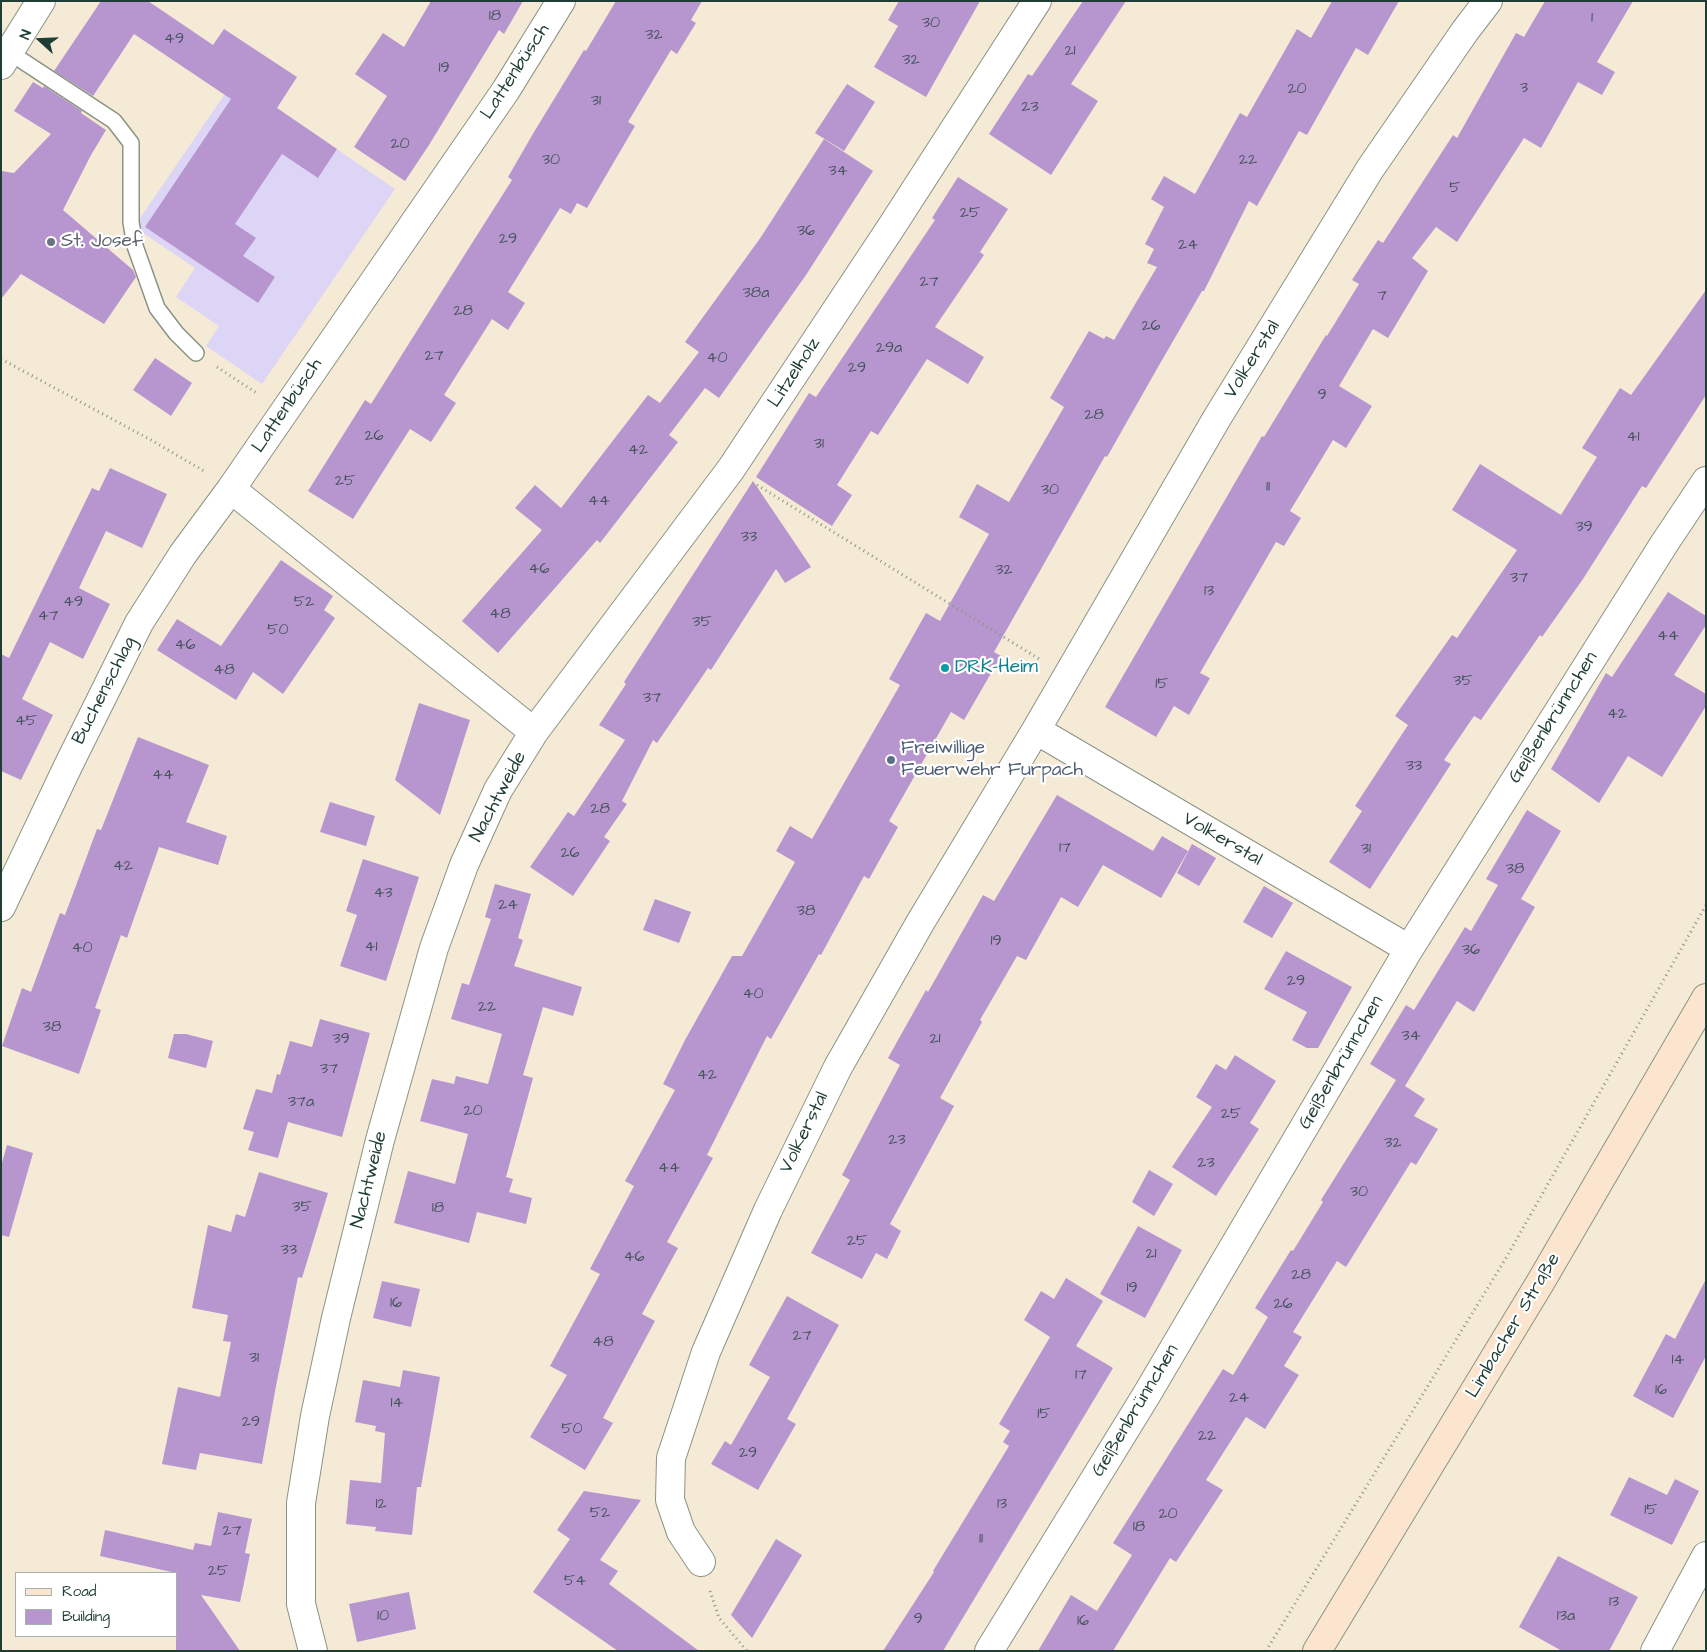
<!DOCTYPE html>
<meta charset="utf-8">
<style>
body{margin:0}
#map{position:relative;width:1707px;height:1652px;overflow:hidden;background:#f5ead5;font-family:"Architects Daughter",sans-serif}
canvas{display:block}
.frame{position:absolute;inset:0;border:2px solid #1f3d34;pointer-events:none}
.legend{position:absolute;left:15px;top:1572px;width:162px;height:65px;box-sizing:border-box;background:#fff;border:1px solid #a5b1ae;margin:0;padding:6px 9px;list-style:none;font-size:15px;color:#1f3d34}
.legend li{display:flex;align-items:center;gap:10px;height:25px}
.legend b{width:25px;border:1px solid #a5b1ae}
.north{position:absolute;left:15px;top:15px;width:50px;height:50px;-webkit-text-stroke:4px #fff;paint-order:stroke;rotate:290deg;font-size:14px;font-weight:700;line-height:20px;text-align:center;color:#1f3d34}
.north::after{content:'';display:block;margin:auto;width:18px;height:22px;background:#1f3d34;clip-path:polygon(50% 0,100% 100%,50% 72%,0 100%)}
</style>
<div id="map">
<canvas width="1707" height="1652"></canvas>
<div class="frame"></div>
<ul class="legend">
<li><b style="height:6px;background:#fce5cf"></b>Road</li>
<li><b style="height:14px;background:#b796d0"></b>Building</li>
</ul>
<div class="north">N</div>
</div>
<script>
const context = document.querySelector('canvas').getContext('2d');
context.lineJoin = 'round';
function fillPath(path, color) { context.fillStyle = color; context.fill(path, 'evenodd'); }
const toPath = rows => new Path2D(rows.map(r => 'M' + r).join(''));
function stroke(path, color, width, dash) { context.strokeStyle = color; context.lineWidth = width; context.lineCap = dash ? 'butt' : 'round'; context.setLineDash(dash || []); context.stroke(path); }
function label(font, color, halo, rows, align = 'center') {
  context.font = font + ' "Architects Daughter",sans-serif'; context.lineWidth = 4.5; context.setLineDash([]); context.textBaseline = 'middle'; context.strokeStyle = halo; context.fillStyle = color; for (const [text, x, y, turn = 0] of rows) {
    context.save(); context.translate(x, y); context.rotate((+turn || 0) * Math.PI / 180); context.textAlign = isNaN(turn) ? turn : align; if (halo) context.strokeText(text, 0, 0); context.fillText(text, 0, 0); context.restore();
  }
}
fillPath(toPath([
 [231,85,277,108,395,189,262,384,206,346,219,326,176,297,195,268,134,227]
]), '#ddd5f6');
fillPath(toPath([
 [101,1,148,1,213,45,224,29,297,77,277,108,337,149,318,178,282,154,235,224,256,238,243,256,275,277,258,303,145,227,231,99,134,34,93,96,54,71],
 [431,1,523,1,504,34,499,30,429,145,405,181,354,147,387,96,355,74,383,33,404,47],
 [616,1,702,1,691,20,696,23,677,54,671,50,628,122,635,126,587,208,577,203,571,214,560,208,508,292,525,303,508,330,492,319,444,395,456,403,431,442,410,429,353,519,308,491,365,400,371,404,467,251,512,180,508,177,534,132,584,50,586,51],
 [899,1,980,1,926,97,874,67,898,26,888,20],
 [1083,1,1126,1,1071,84,1098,101,1051,175,989,134,1028,74,1032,76],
 [1332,1,1399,1,1368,55,1356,48,1307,135,1299,131,1257,206,1249,201,1204,291,1202,291,1158,367,1107,457,1105,456,994,652,1001,656,964,720,951,712,889,821,898,827,869,879,864,876,821,955,819,954,771,1039,767,1036,707,1155,713,1158,667,1242,678,1248,642,1314,655,1321,603,1418,613,1423,585,1470,530,1437,567,1375,550,1366,600,1274,590,1269,634,1186,625,1181,675,1090,663,1084,685,1040,732,956,742,956,795,862,776,851,790,826,812,839,900,685,889,679,926,613,940,621,989,534,959,517,977,484,1009,502,1064,407,1050,398,1089,331,1104,339,1106,336,1114,340,1157,267,1147,263,1154,249,1145,244,1164,207,1151,199,1164,176,1195,194,1240,113,1247,117,1297,29,1311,38],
 [1545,1,1633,1,1597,62,1615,72,1602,95,1578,82,1541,148,1524,138,1457,242,1436,227,1412,258,1428,271,1388,338,1373,329,1339,386,1372,406,1346,448,1333,440,1290,511,1301,518,1284,546,1276,542,1200,673,1210,678,1189,715,1174,706,1156,737,1105,707,1262,436,1264,437,1326,335,1327,336,1359,284,1352,280,1378,240,1383,243,1453,135,1457,138,1516,33,1524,37],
 [33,82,43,88,44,86,82,111,81,113,106,130,91,155,63,210,133,270,136,277,104,324,21,274,1,299,1,171,14,173,51,134,14,111],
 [847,84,875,102,844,151,815,133],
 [824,139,873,171,851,205,806,275,719,398,705,388,669,435,678,442,600,543,597,540,498,653,462,621,542,530,515,508,535,485,561,508,648,395,660,403,699,352,685,342,761,237],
 [958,177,1008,209,980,252,984,255,935,327,984,357,968,384,927,359,878,435,871,431,837,485,852,495,832,526,756,477,809,393,816,397,935,220,932,218],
 [1706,290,1706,395,1646,488,1642,486,1583,579,1542,637,1540,635,1481,720,1474,716,1444,760,1451,764,1370,889,1329,862,1362,811,1355,806,1408,725,1395,716,1452,635,1457,638,1517,550,1452,510,1480,464,1561,515,1597,457,1582,448,1620,388,1631,395],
 [155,358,192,383,171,416,133,390],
 [110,468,167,494,142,548,106,531,79,588,110,604,83,659,50,642,22,699,53,715,21,780,1,771,1,654,9,658,92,488,99,491],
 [753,481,811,567,785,583,776,569,711,670,708,668,657,743,653,740,622,801,627,804,604,837,610,841,573,896,530,867,568,812,574,816,625,740,599,725,626,684,624,682],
 [281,560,333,596,324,610,335,618,283,694,253,672,236,700,157,650,177,619,221,646],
 [1668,592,1706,616,1706,625,1674,675,1706,694,1706,706,1662,777,1628,756,1599,803,1551,769,1606,673,1612,677],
 [419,703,470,720,440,815,395,780],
 [138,737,209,765,186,822,227,836,218,865,159,847,127,938,121,935,95,1008,101,1010,79,1074,2,1046,22,988,31,992,60,913,65,915,97,829,101,830],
 [1057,795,1153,851,1162,836,1188,851,1161,898,1103,865,1078,907,1061,897,1026,960,1017,956,980,1020,982,1022,940,1098,954,1106,890,1224,901,1231,887,1259,876,1253,862,1279,811,1253,850,1180,842,1175,900,1065,888,1058,926,990,928,992,983,895,994,901],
 [330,802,375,816,366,846,320,832],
 [1527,810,1561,831,1521,899,1535,907,1474,1012,1457,1001,1405,1086,1425,1099,1414,1116,1438,1129,1416,1165,1411,1162,1346,1267,1337,1261,1293,1332,1302,1337,1284,1366,1299,1375,1265,1429,1246,1417,1206,1480,1223,1490,1176,1562,1170,1558,1113,1651,1038,1651,1071,1595,1097,1611,1132,1555,1113,1543,1223,1369,1233,1375,1268,1317,1255,1308,1291,1250,1293,1251,1323,1202,1321,1200,1396,1080,1370,1064,1406,1005,1414,1010,1465,927,1471,931,1498,885,1486,879],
 [1192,844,1216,858,1199,886,1177,873],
 [363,859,419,877,386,981,340,966,357,915,346,911],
 [495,884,531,894,518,938,523,940,514,966,582,987,573,1016,543,1007,523,1075,533,1078,506,1177,513,1179,509,1192,532,1198,526,1224,477,1212,469,1243,394,1223,408,1171,455,1184,468,1134,420,1121,432,1079,454,1084,456,1076,488,1084,502,1034,451,1019,462,983,469,985,491,919,485,917],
 [1264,886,1293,903,1272,938,1243,922],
 [655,899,691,912,679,943,643,930],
 [1286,951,1352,987,1318,1048,1307,1048,1292,1040,1307,1012,1264,989],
 [320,1019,370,1033,342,1137,288,1122,278,1158,248,1150,254,1132,243,1129,256,1089,272,1093,277,1074,280,1075,290,1041,312,1047],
 [174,1034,186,1034,213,1041,206,1068,168,1058],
 [1235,1055,1276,1081,1250,1123,1259,1129,1216,1196,1172,1167,1212,1107,1196,1097,1216,1064,1226,1070],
 [7,1145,33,1153,9,1237,1,1235,1,1166],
 [1149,1170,1173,1184,1154,1216,1132,1202],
 [259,1172,328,1193,302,1278,298,1277,276,1386,262,1464,200,1453,196,1470,162,1464,178,1387,220,1397,231,1342,223,1341,228,1315,192,1308,208,1225,231,1232,236,1214,245,1217],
 [1138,1226,1182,1250,1145,1318,1100,1294],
 [1066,1278,1103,1301,1076,1346,1113,1368,943,1651,883,1651,934,1572,933,1571,1009,1446,1003,1442,1010,1431,999,1424,1050,1337,1024,1320,1041,1291,1054,1299],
 [1706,1279,1706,1356,1673,1418,1633,1396,1666,1334,1675,1339],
 [382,1281,420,1289,411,1327,373,1318],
 [787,1296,839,1325,787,1419,796,1424,758,1490,711,1464,725,1441,731,1445,770,1377,749,1365],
 [403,1370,440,1377,421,1487,417,1487,412,1535,375,1531,376,1527,346,1524,350,1480,381,1483,385,1433,375,1431,376,1426,355,1422,363,1380,400,1387],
 [1629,1477,1667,1495,1675,1479,1699,1491,1672,1545,1610,1515],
 [584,1491,641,1500,600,1560,618,1571,609,1584,699,1651,618,1651,533,1592,570,1539,557,1530],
 [218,1512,252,1519,245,1553,250,1554,240,1602,201,1595,240,1651,176,1651,176,1573,100,1556,105,1530,193,1550,195,1543,211,1546],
 [776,1539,802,1555,752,1638,731,1615],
 [1558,1556,1638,1597,1609,1651,1562,1651,1519,1627],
 [409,1592,416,1629,357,1642,349,1604]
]), '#b796d0');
const lane = toPath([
 [9,52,114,121,131,143,131,222,135,246,157,308,176,333,196,353]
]);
const street = toPath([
 [1,65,41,1],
 [231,489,534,732],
 [1036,730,1409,949],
 [1,907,69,764,139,623,183,554,231,489,506,90,561,1],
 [701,1562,681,1532,670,1500,671,1458,706,1352,768,1210,838,1067,920,923,1036,730,1217,418,1370,169,1465,31,1488,1],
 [313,1651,301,1604,301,1503,315,1416,336,1318,380,1140,434,948,464,865,498,790,534,732,731,469,890,229,1037,1],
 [989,1651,1147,1394,1409,949,1664,544,1706,481],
 [1655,1651,1706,1556]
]);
const secondary = toPath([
 [1317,1651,1540,1283,1706,998]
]);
stroke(lane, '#8a9484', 18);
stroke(street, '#8a9484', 30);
stroke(secondary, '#8a9484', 30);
stroke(toPath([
 [1,359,151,440,204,471],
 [217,367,258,394],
 [757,485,1041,660],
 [710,1591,719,1618,747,1651],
 [1266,1651,1506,1258,1706,905]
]), '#8a9484', 3, [1, 4]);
stroke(lane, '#fff', 15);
stroke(street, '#fff', 28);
stroke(secondary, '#fce5cf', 28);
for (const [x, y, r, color] of [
 [51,242,5,"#6b7280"],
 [945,668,5,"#0f9aa8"],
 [891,760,5,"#5c6f8a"]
]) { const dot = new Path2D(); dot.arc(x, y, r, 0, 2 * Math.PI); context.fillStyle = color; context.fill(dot); stroke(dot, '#fff', 2); }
label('16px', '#45535b', null, [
 ["18",495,17],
 ["1",1592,19],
 ["30",931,24],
 ["32",654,36],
 ["49",174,40],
 ["21",1070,52],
 ["32",911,61],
 ["19",444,69],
 ["3",1524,89],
 ["20",1297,90],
 ["31",596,102],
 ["23",1030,108],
 ["20",400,145],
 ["30",551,161],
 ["22",1248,161],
 ["34",838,172],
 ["5",1455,189],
 ["25",970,214],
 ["36",806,232],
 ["29",508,240],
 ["24",1188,246],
 ["27",929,283],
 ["38a",756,294],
 ["7",1382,297],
 ["28",463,312],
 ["26",1151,327],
 ["29a",889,349],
 ["27",434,357],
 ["40",717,359],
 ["29",857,369],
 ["9",1322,396],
 ["28",1094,416],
 ["26",374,437],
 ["41",1633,438],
 ["31",819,445],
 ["42",638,451],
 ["25",345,482],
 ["11",1268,488],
 ["30",1050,491],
 ["44",599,502],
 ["39",1584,528],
 ["33",749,538],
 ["46",539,570],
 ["32",1004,571],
 ["37",1519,579],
 ["13",1209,592],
 ["49",73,603],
 ["52",304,603],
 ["48",500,615],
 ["47",48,617],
 ["35",702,623],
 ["50",278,631],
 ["44",1668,637],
 ["46",185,646],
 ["48",224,671],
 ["35",1463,682],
 ["15",1162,685],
 ["37",652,699],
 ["42",1617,715],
 ["45",26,722],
 ["33",1414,767],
 ["44",163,776],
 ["28",600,810],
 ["17",1065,849],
 ["31",1366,850],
 ["26",570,854],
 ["42",123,867],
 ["38",1515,870],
 ["43",383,894],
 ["24",508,906],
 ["38",806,912],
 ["19",996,942],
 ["41",371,948],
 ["40",82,949],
 ["36",1471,951],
 ["29",1296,982],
 ["40",753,995],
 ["22",487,1008],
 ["38",52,1028],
 ["34",1411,1037],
 ["39",341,1040],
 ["21",935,1040],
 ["37",329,1070],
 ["42",707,1076],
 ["37a",301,1103],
 ["20",473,1112],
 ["25",1231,1115],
 ["23",897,1141],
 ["32",1393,1144],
 ["23",1206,1164],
 ["44",669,1169],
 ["30",1359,1193],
 ["35",302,1208],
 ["18",438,1209],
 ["25",857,1242],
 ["33",289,1251],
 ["21",1151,1255],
 ["46",634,1258],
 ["28",1301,1276],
 ["19",1132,1289],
 ["16",396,1304],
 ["26",1283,1305],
 ["27",802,1337],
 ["48",603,1343],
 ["31",254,1359],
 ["14",1678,1361],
 ["17",1081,1376],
 ["16",1661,1391],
 ["24",1239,1399],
 ["14",397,1404],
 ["15",1044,1415],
 ["29",251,1423],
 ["50",572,1430],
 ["22",1207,1437],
 ["29",748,1454],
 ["12",381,1505],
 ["13",1002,1505],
 ["15",1651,1511],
 ["52",600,1514],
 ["20",1168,1515],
 ["18",1139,1528],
 ["27",232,1532],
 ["11",981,1540],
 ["25",218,1572],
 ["54",575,1582],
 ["13",1614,1603],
 ["10",383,1617],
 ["13a",1566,1617],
 ["9",918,1620],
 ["16",1083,1622]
]);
label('19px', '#1f3d34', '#fff', [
 ["Lattenbüsch",516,72,-57],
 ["Volkerstal",1253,360,-58],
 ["Litzelholz",795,373,-57],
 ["Lattenbüsch",288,406,-56],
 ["Buchenschlag",105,691,-63],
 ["Geißenbrünnchen",1554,718,-58],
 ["Nachtweide",499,797,-62],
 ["Volkerstal",1222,840,30],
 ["Geißenbrünnchen",1342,1063,-60],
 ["Volkerstal",805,1133,-64],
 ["Nachtweide",370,1180,-76],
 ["Limbacher Straße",1514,1326,-59],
 ["Geißenbrünnchen",1136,1411,-59]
]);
label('19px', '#5b616d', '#fff', [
 ["St. Josef",61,242]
], 'left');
label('19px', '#0d838f', '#fff', [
 ["DRK-Heim",955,668]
], 'left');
label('19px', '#4e5e75', '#fff', [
 ["Freiwillige",901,749],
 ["Feuerwehr Furpach",901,771]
], 'left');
</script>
